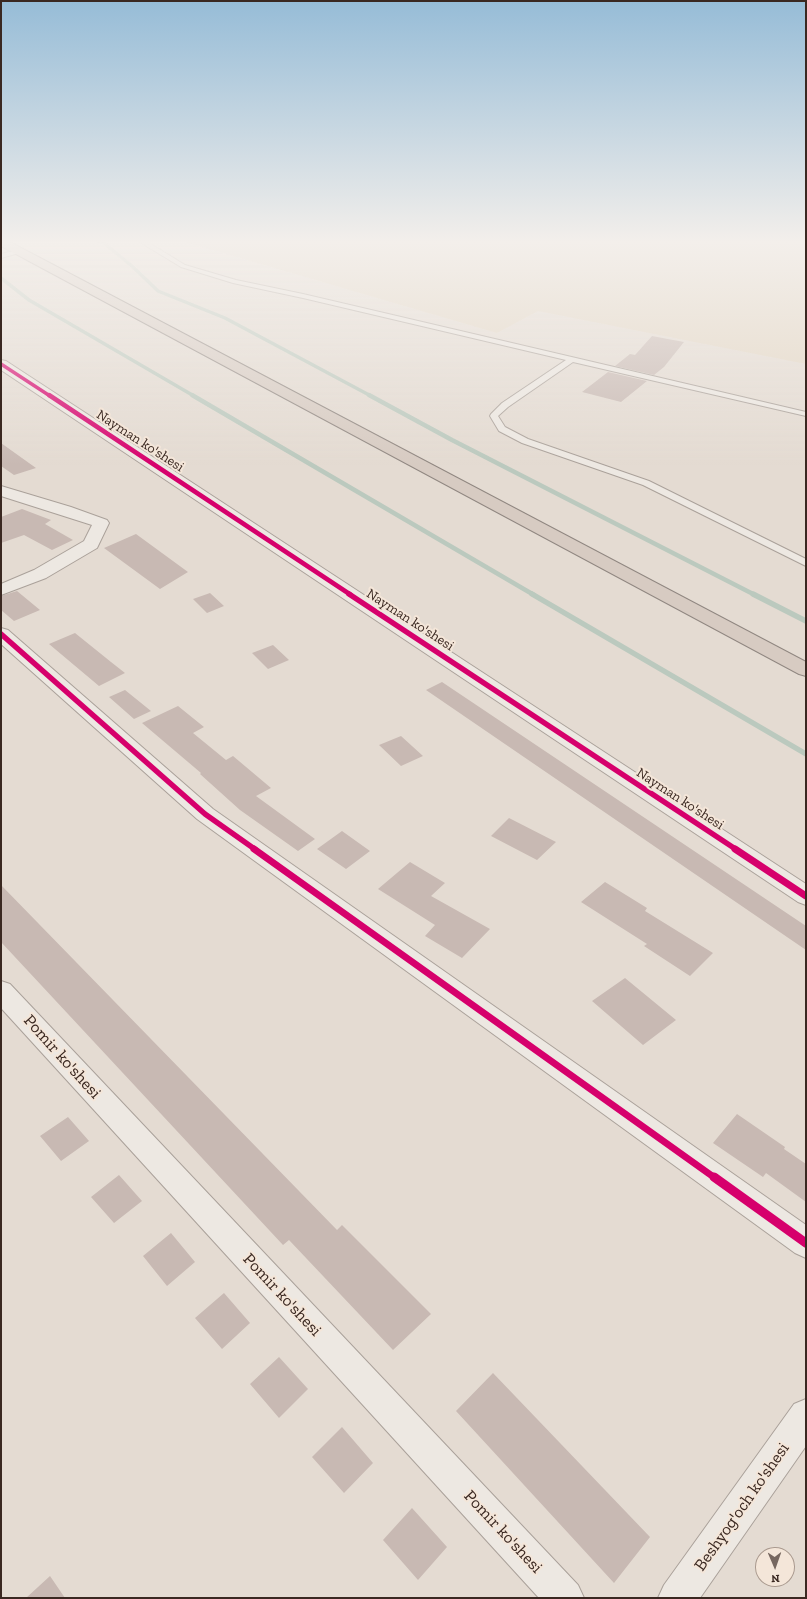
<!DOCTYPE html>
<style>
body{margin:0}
#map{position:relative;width:807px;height:1599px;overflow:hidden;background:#e4dbd2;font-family:"Zilla Slab",serif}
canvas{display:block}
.frame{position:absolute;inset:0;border:2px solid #3a2821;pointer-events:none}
.north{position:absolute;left:755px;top:1547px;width:40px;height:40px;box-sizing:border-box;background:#f4e6d9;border:1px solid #aa9a8f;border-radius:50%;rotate:178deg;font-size:11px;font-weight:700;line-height:16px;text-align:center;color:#3a2821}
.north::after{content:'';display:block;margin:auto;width:14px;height:18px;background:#76675f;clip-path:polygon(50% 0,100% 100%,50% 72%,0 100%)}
</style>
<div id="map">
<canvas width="807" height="1599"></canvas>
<div class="frame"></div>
<div class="north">N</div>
</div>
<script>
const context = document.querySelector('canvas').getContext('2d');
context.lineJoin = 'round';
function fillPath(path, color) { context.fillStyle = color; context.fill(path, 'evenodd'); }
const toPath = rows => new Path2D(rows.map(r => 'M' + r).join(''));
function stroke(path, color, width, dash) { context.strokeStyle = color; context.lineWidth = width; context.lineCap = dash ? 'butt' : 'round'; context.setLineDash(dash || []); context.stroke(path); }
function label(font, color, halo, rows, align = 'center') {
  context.font = font + ' "Zilla Slab",serif'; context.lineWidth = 4; context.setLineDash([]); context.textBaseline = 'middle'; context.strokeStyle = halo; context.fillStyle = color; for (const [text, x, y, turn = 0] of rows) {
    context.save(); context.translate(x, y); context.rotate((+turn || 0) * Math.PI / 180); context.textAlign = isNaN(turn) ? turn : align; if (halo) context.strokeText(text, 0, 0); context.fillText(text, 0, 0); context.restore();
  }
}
fillPath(toPath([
 [182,241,806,241,806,364,538,311,497,333]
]), '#e3d6c3');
stroke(toPath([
 [98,241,104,243,133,267,158,291,225,318,371,396],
 [1,278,29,300,194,396]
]), '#bbc9be', 3.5);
stroke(toPath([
 [192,395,534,595],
 [369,395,452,440,755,595]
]), '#bbc9be', 4.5);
stroke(toPath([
 [532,594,806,754],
 [753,594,806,621]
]), '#bbc9be', 5.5);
fillPath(toPath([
 [652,336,684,342,664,367,654,375,615,366,630,354,635,355],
 [608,372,647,381,621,402,582,392],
 [1,443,36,468,14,475,1,466],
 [22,509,51,520,45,524,73,540,52,550,24,535,1,543,1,517],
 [136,534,188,572,160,589,104,548],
 [17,591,40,610,14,621,1,610,1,596],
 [210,593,224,606,207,613,193,599],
 [75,633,111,662,125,673,99,686,49,644],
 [273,645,289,660,268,669,252,653],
 [442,682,806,926,806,950,426,690],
 [125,690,151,711,134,719,109,697],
 [178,706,204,727,193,733,226,760,233,756,271,788,256,796,315,839,298,851,240,810,200,774,201,773,142,723],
 [401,736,423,756,401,766,379,745],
 [509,818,556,842,537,860,491,836],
 [342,831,370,851,346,869,317,849],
 [410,862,445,883,431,896,490,929,462,958,425,936,435,925,378,889],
 [605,882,647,908,645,911,713,953,690,976,644,946,647,944,581,902],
 [1,885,337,1230,342,1225,431,1314,393,1350,289,1240,283,1245,1,942],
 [625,978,676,1020,643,1045,592,1001],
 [737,1114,785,1147,784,1149,806,1164,806,1202,766,1173,763,1177,713,1143],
 [68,1117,89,1141,61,1161,40,1136],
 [119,1175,142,1201,114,1223,91,1197],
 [171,1233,195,1262,167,1286,143,1256],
 [224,1293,250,1323,222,1349,195,1318],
 [279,1357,308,1389,279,1418,250,1384],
 [493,1373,650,1537,614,1583,456,1411],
 [342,1427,373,1463,344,1493,312,1457],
 [412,1508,447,1547,418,1580,383,1540],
 [50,1576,65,1598,26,1598]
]), '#c8b9b3');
const lane = toPath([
 [138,241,146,241,185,265,236,280,303,294,806,412,806,416,573,362,508,407,498,416,505,427,528,439,649,481,806,559,806,566,643,485,522,443,499,431,490,416,491,414,502,403,566,360,303,298,233,283,181,267,138,241],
 [21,249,23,250,23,252,1,258,1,254,21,249]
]);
const street = toPath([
 [1,360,6,361,806,884,806,905,798,902,1,370,1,360],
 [1,486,71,507,107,520,109,523,97,548,46,578,1,595,1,584,34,570,84,541,92,525,1,496,1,486],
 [1,628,8,630,213,809,806,1225,806,1258,795,1253,197,819,1,644,1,628],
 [1,981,10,984,578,1585,584,1598,539,1598,1,1008,1,981],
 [806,1399,806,1446,700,1598,658,1598,664,1585,794,1404,806,1399]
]);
const highway = toPath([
 [1,241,8,241,806,662,806,676,799,674,1,246,1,241]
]);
stroke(lane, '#aaa19a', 2);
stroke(street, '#aaa19a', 2);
stroke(highway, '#908781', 2);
fillPath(lane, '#ede8e2');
fillPath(street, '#ede8e2');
fillPath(highway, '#d7cbc2');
stroke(toPath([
 [1,364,50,396]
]), '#d6006c', 3.5);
stroke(toPath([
 [49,395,351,595]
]), '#d6006c', 4.5);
stroke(toPath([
 [349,594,737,850],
 [1,634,205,814,256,850]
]), '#d6006c', 5.5);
stroke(toPath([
 [254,849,715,1178],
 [735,849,806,896]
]), '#d6006c', 7);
stroke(toPath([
 [714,1177,806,1243]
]), '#d6006c', 9);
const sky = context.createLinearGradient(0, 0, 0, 465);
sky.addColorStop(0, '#96bcd7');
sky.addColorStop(0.52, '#f3efeb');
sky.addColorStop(1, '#f3efeb00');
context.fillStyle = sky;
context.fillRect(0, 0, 807, 465);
label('14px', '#3a2821', '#f4e6d9', [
 ["Nayman ko'shesi",140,441,33],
 ["Nayman ko'shesi",410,620,33],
 ["Nayman ko'shesi",680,799,33]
]);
label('17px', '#3a2821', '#f4e6d9', [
 ["Pomir ko'shesi",62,1057,48],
 ["Pomir ko'shesi",282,1295,47],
 ["Beshyog'och ko'shesi",742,1507,-55],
 ["Pomir ko'shesi",503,1532,47]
]);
</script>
